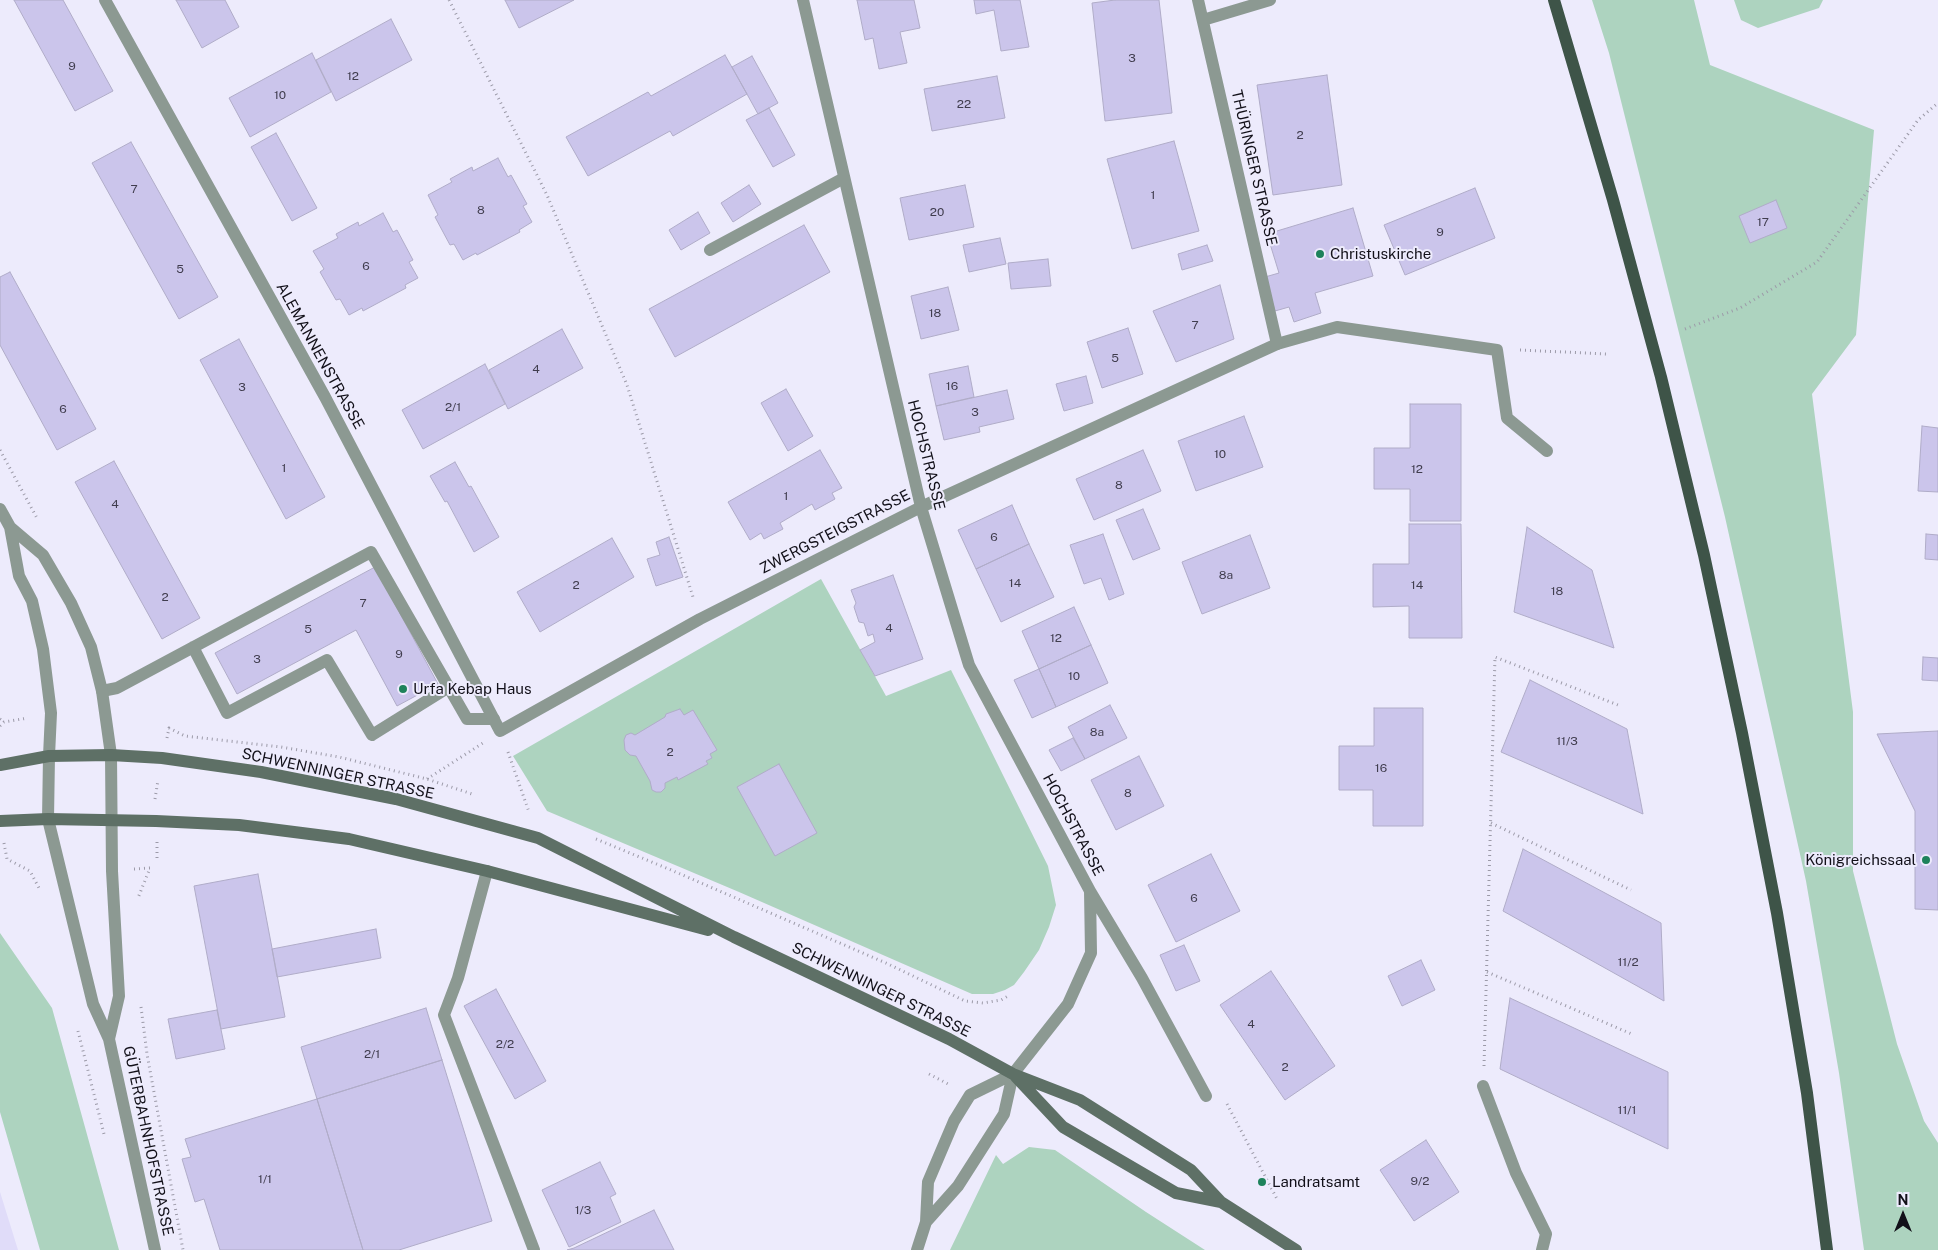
<!DOCTYPE html>
<meta charset="utf-8">
<style>
body{margin:0}
#map{position:relative;width:1938px;height:1250px;overflow:hidden;background:#edebfc;font-family:"Public Sans",sans-serif}
canvas{display:block}
.north{position:absolute;left:1878px;top:1190px;width:50px;height:50px;-webkit-text-stroke:4px #edebfc;paint-order:stroke;rotate:0deg;font-size:14px;font-weight:700;line-height:20px;text-align:center;color:#121019}
.north::after{content:'';display:block;margin:auto;width:18px;height:22px;background:#121019;clip-path:polygon(50% 0,100% 100%,50% 72%,0 100%)}
</style>
<div id="map">
<canvas width="1938" height="1250"></canvas>
<div class="north">N</div>
</div>
<script>
const context = document.querySelector('canvas').getContext('2d');
context.lineJoin = 'round';
function fillPath(path, color) { context.fillStyle = color; context.fill(path, 'evenodd'); }
const toPath = rows => new Path2D(rows.map(r => 'M' + r).join(''));
function stroke(path, color, width, dash) { context.strokeStyle = color; context.lineWidth = width; context.lineCap = dash ? 'butt' : 'round'; context.setLineDash(dash || []); context.stroke(path); }
function label(font, color, halo, rows, align = 'center') {
  context.font = font + ' "Public Sans",sans-serif'; context.lineWidth = 4; context.setLineDash([]); context.textBaseline = 'middle'; context.strokeStyle = halo; context.fillStyle = color; for (const [text, x, y, turn = 0] of rows) {
    context.save(); context.translate(x, y); context.rotate((+turn || 0) * Math.PI / 180); context.textAlign = isNaN(turn) ? turn : align; if (halo) context.strokeText(text, 0, 0); context.fillText(text, 0, 0); context.restore();
  }
}
fillPath(toPath([
 [0,1192,18,1250,0,1250]
]), '#e0dcf9');
fillPath(toPath([
 [1592,0,1694,0,1710,65,1874,130,1856,335,1812,394,1853,712,1853,871,1897,1044,1924,1121,1938,1143,1938,1250,1864,1250,1839,1073,1806,881,1725,517,1609,53],
 [1734,0,1823,0,1819,8,1758,28,1741,20],
 [821,579,886,696,951,670,1048,866,1056,905,1049,927,1039,950,1024,972,1014,985,1005,990,993,994,972,994,739,892,547,811,513,756],
 [0,933,52,1008,119,1250,40,1250,0,1112],
 [1029,1147,1055,1150,1146,1212,1205,1250,950,1250,996,1155,1003,1164]
]), '#add3bf');
const building = toPath([
 [14,0,63,0,113,91,75,111,14,0],
 [176,0,225,0,239,27,202,48,176,0],
 [505,0,574,0,519,28,505,0],
 [857,0,914,0,920,28,900,32,907,63,879,69,873,38,865,40,857,0],
 [974,0,1020,0,1029,47,1001,51,994,10,976,14,974,0],
 [1115,0,1159,0,1172,113,1105,121,1092,3,1115,0],
 [391,19,412,60,336,101,316,60,391,19],
 [312,53,331,92,250,137,229,98,312,53],
 [725,55,747,94,673,136,670,131,588,176,566,137,648,92,651,96,725,55],
 [752,56,778,103,758,114,732,67,752,56],
 [1327,75,1342,185,1273,195,1257,85,1327,75],
 [997,76,1005,118,932,131,924,89,997,76],
 [769,108,795,155,773,167,746,120,769,108],
 [276,133,317,208,292,221,251,147,276,133],
 [1174,141,1199,231,1132,249,1107,159,1174,141],
 [131,142,218,297,179,319,92,163,131,142],
 [498,158,508,177,511,175,527,204,523,206,532,222,519,230,520,232,477,255,476,253,463,260,454,244,450,245,435,217,438,215,428,195,452,182,450,179,472,167,473,171,498,158],
 [749,185,761,204,733,222,721,203,749,185],
 [965,185,974,227,909,240,900,198,965,185],
 [1475,188,1495,238,1405,275,1384,225,1475,188],
 [1776,200,1787,228,1750,243,1739,216,1776,200],
 [1353,208,1373,276,1315,293,1321,313,1294,322,1289,307,1275,311,1265,277,1279,273,1267,234,1353,208],
 [698,212,710,233,681,250,669,230,698,212],
 [383,213,393,232,397,230,413,260,409,262,418,278,405,285,406,288,363,311,362,308,349,315,340,299,336,300,320,272,324,269,313,251,338,238,336,234,358,222,359,226,383,213],
 [804,225,830,272,675,357,649,309,804,225],
 [1000,238,1006,264,969,272,963,245,1000,238],
 [1207,245,1213,261,1182,270,1178,254,1207,245],
 [1048,259,1051,286,1011,289,1008,263,1048,259],
 [10,272,96,429,57,450,0,345,0,277,10,272],
 [1220,285,1234,339,1176,362,1153,311,1220,285],
 [948,287,959,330,921,339,911,296,948,287],
 [1128,328,1143,374,1102,388,1087,342,1128,328],
 [562,329,583,368,508,409,489,370,562,329],
 [239,339,325,497,286,519,200,360,239,339],
 [485,364,505,404,423,449,402,410,485,364],
 [968,366,974,397,936,406,929,374,968,366],
 [1086,376,1093,403,1064,411,1056,384,1086,376],
 [786,389,813,436,788,451,761,403,786,389],
 [1007,390,1014,419,979,427,980,432,944,440,936,406,1007,390],
 [1410,404,1461,404,1461,521,1410,521,1410,489,1374,489,1374,448,1410,448,1410,404],
 [1244,416,1263,467,1196,491,1178,441,1244,416],
 [1922,426,1938,428,1938,492,1918,491,1922,426],
 [820,450,842,488,832,493,835,499,815,510,812,504,780,523,783,529,764,539,761,533,750,540,728,502,820,450],
 [1143,450,1161,491,1094,520,1076,479,1143,450],
 [114,461,200,618,162,639,75,482,114,461],
 [455,462,469,487,471,486,499,537,474,552,447,501,445,502,430,476,455,462],
 [1012,505,1029,544,976,569,958,530,1012,505],
 [1143,509,1160,549,1133,560,1116,520,1143,509],
 [1409,524,1461,524,1462,638,1409,638,1409,606,1373,607,1373,564,1409,564,1409,524],
 [1527,527,1592,570,1614,648,1514,612,1527,527],
 [1103,534,1124,594,1109,600,1101,578,1084,584,1070,545,1103,534],
 [1926,534,1938,535,1938,560,1925,559,1926,534],
 [1250,535,1270,588,1202,614,1182,562,1250,535],
 [669,537,683,577,656,586,647,559,660,555,656,542,669,537],
 [612,538,634,577,540,632,517,592,612,538],
 [1029,544,1054,597,1001,622,976,569,1029,544],
 [375,567,438,684,397,706,356,630,237,694,215,653,375,567],
 [893,575,923,659,875,676,860,650,875,642,873,634,868,636,864,623,859,622,854,607,856,603,851,590,893,575],
 [1074,607,1091,645,1039,669,1022,631,1074,607],
 [1091,645,1108,683,1056,707,1039,669,1091,645],
 [1923,657,1938,658,1938,681,1922,680,1923,657],
 [1039,669,1056,707,1032,718,1014,680,1039,669],
 [1530,680,1627,729,1643,814,1501,752,1530,680],
 [1110,705,1127,738,1085,759,1068,727,1110,705],
 [1374,708,1423,708,1423,826,1373,826,1373,790,1339,790,1339,746,1374,746,1374,708],
 [680,709,684,715,693,710,717,750,710,754,712,758,706,761,708,764,678,780,677,777,665,783,665,788,661,792,656,792,652,790,650,781,636,756,630,755,625,750,624,740,626,735,631,733,635,735,665,717,666,714,680,709],
 [1938,731,1938,910,1915,909,1915,811,1877,734,1938,731],
 [1073,738,1085,759,1061,771,1049,750,1073,738],
 [1139,756,1164,806,1116,830,1091,780,1139,756],
 [779,764,817,833,775,856,737,787,779,764],
 [1523,849,1661,923,1664,1001,1503,911,1523,849],
 [1211,854,1240,911,1176,942,1148,885,1211,854],
 [258,874,285,1017,221,1029,194,886,258,874],
 [376,929,381,958,277,977,272,949,376,929],
 [1184,945,1200,981,1176,991,1160,955,1184,945],
 [1421,960,1435,990,1402,1006,1388,976,1421,960],
 [1271,971,1335,1066,1285,1100,1220,1005,1271,971],
 [496,989,546,1081,515,1099,464,1006,496,989],
 [1510,998,1668,1072,1668,1149,1500,1069,1510,998],
 [426,1008,442,1060,317,1099,301,1047,426,1008],
 [217,1010,225,1049,176,1059,168,1019,217,1010],
 [442,1060,492,1221,399,1250,363,1250,317,1099,442,1060],
 [317,1099,363,1250,220,1250,204,1199,195,1202,182,1159,191,1157,185,1139,317,1099],
 [1426,1140,1459,1192,1414,1221,1380,1170,1426,1140],
 [600,1162,616,1194,610,1197,621,1222,569,1247,542,1190,600,1162],
 [654,1210,674,1250,567,1250,574,1248,654,1210]
]);
fillPath(building, '#cbc5eb');
stroke(building, '#b0acc8', 1);
stroke(toPath([
 [449,0,547,195,627,385,693,597],
 [1685,329,1740,308,1817,262,1918,120,1938,103],
 [1520,350,1607,354],
 [0,450,38,520],
 [0,719,4,722],
 [0,726,4,722,28,718],
 [167,738,169,728,185,736,281,747,339,757,427,779,475,795],
 [508,752,529,812],
 [427,779,483,743],
 [155,799,158,780],
 [1491,823,1631,890],
 [596,839,671,870,886,963,965,1001,983,1003,1001,1000,1010,995],
 [157,842,157,859],
 [4,843,7,859,30,871,39,888],
 [134,869,150,868,138,898],
 [1487,972,1634,1035],
 [141,1007,147,1054,183,1250],
 [78,1031,104,1134],
 [1484,1066,1495,657,1618,705],
 [929,1074,950,1085],
 [1227,1104,1277,1199]
]), '#9c9aa8', 3, [1, 4]);
stroke(toPath([
 [1203,20,1270,0],
 [710,250,844,178],
 [1277,344,1337,327,1497,350,1507,418,1547,451],
 [193,647,227,713,327,660,372,735,449,687],
 [102,691,117,688,371,552,467,719,494,719],
 [487,871,458,978,444,1015,534,1250],
 [1483,1086,1516,1173,1546,1234,1542,1250]
]), '#8c9992', 12);
stroke(toPath([
 [105,0,325,397,500,731,700,619,921,507,1277,344,1198,0],
 [803,0,921,507,969,665,1090,891,1091,953,1068,1004,1013,1074,970,1095,954,1121,928,1182,926,1222,917,1250],
 [49,756,48,819,93,1004,109,1039,155,1250],
 [1090,891,1142,978,1206,1096],
 [109,1039,119,996,112,871,111,755],
 [926,1222,958,1186,1004,1114,1013,1074]
]), '#8c9992', 12);
stroke(toPath([
 [0,509,10,527,43,555,71,603,91,647,102,691,111,755],
 [10,527,19,576,32,601,43,649,51,713,49,756]
]), '#8c9992', 12);
stroke(toPath([
 [0,765,49,756,111,755,162,758,261,772,396,799,538,838,734,937,949,1039,1013,1074,1080,1100,1191,1170,1221,1202,1296,1250],
 [0,821,48,819,156,821,239,825,349,839,487,871,708,930],
 [1016,1077,1063,1127,1176,1193,1221,1202]
]), '#5e7066', 12);
stroke(toPath([
 [1554,0,1613,200,1661,377,1704,555,1742,733,1777,913,1807,1093,1827,1250]
]), '#3e5448', 12);
for (const [x, y, r, color] of [
 [1320,254,5,"#1e825b"],
 [403,689,5,"#1e825b"],
 [1926,860,5,"#1e825b"],
 [1262,1182,5,"#1e825b"]
]) { const dot = new Path2D(); dot.arc(x, y, r, 0, 2 * Math.PI); context.fillStyle = color; context.fill(dot); stroke(dot, '#edebfc', 2); }
label('12px', '#403d4e', null, [
 ["3",1132,58],
 ["9",72,66],
 ["12",353,76],
 ["10",280,95],
 ["22",964,104],
 ["2",1300,135],
 ["7",134,189],
 ["1",1153,195],
 ["8",481,210],
 ["20",937,212],
 ["17",1763,222],
 ["9",1440,232],
 ["6",366,266],
 ["5",180,269],
 ["18",935,313],
 ["7",1195,325],
 ["5",1115,358],
 ["4",536,369],
 ["16",952,386],
 ["3",242,387],
 ["2/1",453,407],
 ["6",63,409],
 ["3",975,412],
 ["10",1220,454],
 ["1",284,468],
 ["12",1417,469],
 ["8",1119,485],
 ["1",786,496],
 ["4",115,504],
 ["6",994,537],
 ["8a",1226,575],
 ["14",1015,583],
 ["2",576,585],
 ["14",1417,585],
 ["18",1557,591],
 ["2",165,597],
 ["7",363,603],
 ["4",889,628],
 ["5",308,629],
 ["12",1056,638],
 ["9",399,654],
 ["3",257,659],
 ["10",1074,676],
 ["8a",1097,732],
 ["11/3",1567,741],
 ["2",670,752],
 ["16",1381,768],
 ["8",1128,793],
 ["6",1194,898],
 ["11/2",1628,962],
 ["4",1251,1024],
 ["2/2",505,1044],
 ["2/1",372,1054],
 ["2",1285,1067],
 ["11/1",1627,1110],
 ["1/1",265,1179],
 ["9/2",1420,1181],
 ["1/3",583,1210]
]);
label('15px', '#121019', '#edebfc', [
 ["THÜRINGER STRASSE",1254,168,77],
 ["ALEMANNENSTRASSE",320,356,61],
 ["HOCHSTRASSE",926,455,76],
 ["ZWERGSTEIGSTRASSE",835,532,-27],
 ["SCHWENNINGER STRASSE",338,774,12],
 ["HOCHSTRASSE",1073,825,62],
 ["SCHWENNINGER STRASSE",881,990,26],
 ["GÜTERBAHNHOFSTRASSE",148,1141,78]
]);
label('15px', '#121019', '#edebfc', [
 ["Christuskirche",1330,254],
 ["Urfa Kebap Haus",413,689],
 ["Königreichssaal",1916,860,"right"],
 ["Landratsamt",1272,1182]
], 'left');
</script>
